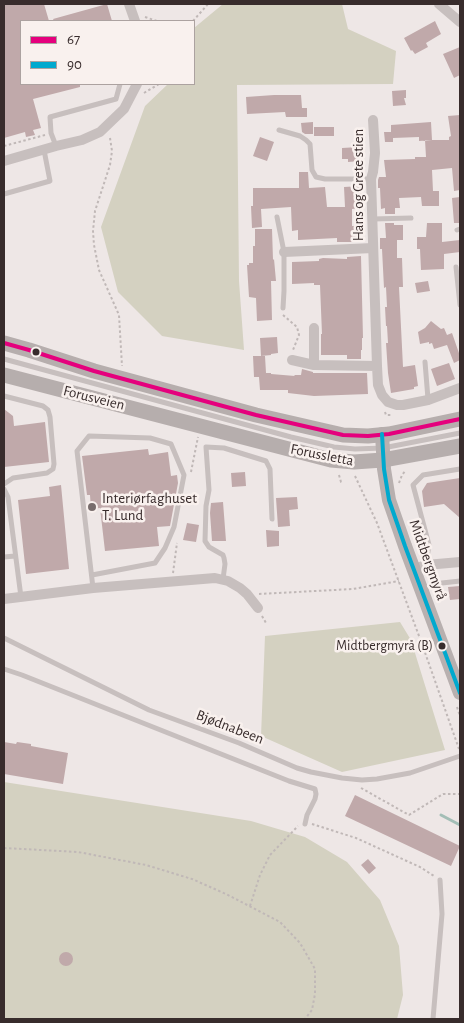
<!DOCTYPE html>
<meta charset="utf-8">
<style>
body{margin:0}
#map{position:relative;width:464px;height:1023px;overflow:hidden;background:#eee7e6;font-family:"Alegreya Sans",sans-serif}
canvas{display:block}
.frame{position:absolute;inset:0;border:5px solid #382c2c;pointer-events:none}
.legend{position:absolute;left:20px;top:20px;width:175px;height:65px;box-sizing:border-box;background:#f9f1ee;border:1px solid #aca2a0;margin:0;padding:6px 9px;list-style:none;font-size:15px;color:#382c2c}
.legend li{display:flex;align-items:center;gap:10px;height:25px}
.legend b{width:25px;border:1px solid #aca2a0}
</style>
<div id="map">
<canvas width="464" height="1023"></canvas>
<div class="frame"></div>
<ul class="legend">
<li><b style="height:6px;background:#e5007d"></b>67</li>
<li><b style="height:6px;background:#00a9ce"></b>90</li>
</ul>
</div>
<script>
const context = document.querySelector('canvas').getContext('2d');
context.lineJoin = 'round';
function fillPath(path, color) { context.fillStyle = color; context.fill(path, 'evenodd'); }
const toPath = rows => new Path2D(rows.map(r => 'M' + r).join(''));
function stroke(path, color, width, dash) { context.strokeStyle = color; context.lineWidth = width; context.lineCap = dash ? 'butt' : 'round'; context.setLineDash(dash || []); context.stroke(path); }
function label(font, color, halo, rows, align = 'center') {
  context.font = font + ' "Alegreya Sans",sans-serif'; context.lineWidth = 5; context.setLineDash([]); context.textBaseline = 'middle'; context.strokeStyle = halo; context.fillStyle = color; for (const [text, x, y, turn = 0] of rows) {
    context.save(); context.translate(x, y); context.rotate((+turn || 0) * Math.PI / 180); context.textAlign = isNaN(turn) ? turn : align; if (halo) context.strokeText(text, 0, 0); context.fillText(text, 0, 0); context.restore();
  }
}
fillPath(toPath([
 [223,4,342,4,348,29,396,51,393,84,237,85,239,281,244,350,162,336,118,292,101,227,145,106,168,84,194,84,194,28],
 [400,622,411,640,445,750,342,772,261,736,265,636],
 [4,782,251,821,305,837,347,862,380,900,399,946,403,995,397,1019,4,1019]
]), '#d4d1c1');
stroke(toPath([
 [441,815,460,825]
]), '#a3beb6', 3);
fillPath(toPath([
 [4,4,44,4,49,21,21,21,21,84,80,84,80,87,33,99,41,128,33,130,35,135,26,137,25,132,4,138],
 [107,4,112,21,54,21,53,19],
 [435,21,441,34,426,43,428,47,415,54,412,50,411,51,404,38],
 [460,47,460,75,454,78,443,54],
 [406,90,406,98,404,98,406,105,393,106,392,91],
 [274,95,301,95,302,108,307,108,307,117,286,117,285,112,247,114,246,97],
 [460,115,460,190,454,191,452,168,432,170,433,191,439,191,439,206,422,206,421,197,399,198,400,208,395,208,395,214,385,214,385,208,381,209,380,188,378,188,378,180,379,177,386,177,384,160,415,159,415,157,426,157,425,140,449,140,449,137,451,136,448,116],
 [313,122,313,134,305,134,302,132,301,123],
 [431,122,432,140,419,141,419,137,393,138,393,142,385,142,384,132,391,132,391,125],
 [314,127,334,127,334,136,314,136],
 [260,137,274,142,267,161,253,156],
 [359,147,360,161,348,162,348,159,342,159,342,148],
 [299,172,308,172,309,188,325,187,327,207,345,207,344,187,361,186,362,208,352,209,352,226,358,226,359,236,353,237,353,242,337,242,337,238,298,240,298,230,292,231,291,207,261,209,262,227,252,228,251,206,253,206,253,188,299,188],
 [460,197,460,223,454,223,452,198],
 [385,223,394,223,394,225,403,225,403,240,397,240,397,258,402,258,403,287,399,287,403,367,415,365,418,386,414,387,414,389,391,393,388,373,386,343,388,343,387,326,386,326,385,307,387,307,386,287,384,288,382,249,380,249,380,238,386,238],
 [427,223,442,223,442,242,460,240,460,252,444,254,444,269,421,270,420,249,417,249,417,237,426,237],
 [255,229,272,229,273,260,274,259,276,281,271,281,272,320,257,321,256,298,249,297,247,265,249,265,249,263,253,263,253,246,255,246],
 [361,256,363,338,362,338,362,350,361,350,361,359,347,359,347,355,321,355,321,334,322,334,320,285,314,285,314,283,292,284,292,262,319,261,319,259,323,258,347,259,347,257],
 [428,281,430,291,417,293,415,283],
 [431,321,441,329,444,328,447,335,452,333,460,356,460,360,454,363,447,345,434,349,432,343,429,344,429,342,420,344,418,332,425,328],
 [277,337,278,353,271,354,271,355,261,356,260,338],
 [253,356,265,356,266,373,271,373,271,374,295,376,294,375,301,375,302,369,313,372,313,373,367,373,368,394,314,396,288,393,288,390,260,390,259,377,254,377],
 [449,363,455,379,437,386,431,369],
 [4,409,13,416,14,426,45,422,49,462,4,467],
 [148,449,149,455,168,452,171,476,177,475,178,483,170,526,157,527,159,546,105,551,100,508,91,509,90,495,87,495,82,456],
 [245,472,246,486,232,487,231,473],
 [460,478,460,518,444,504,424,507,422,491,427,483],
 [61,485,69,569,26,574,18,500,50,496,49,487],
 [297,497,298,509,289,510,290,526,278,527,276,498],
 [223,502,226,541,212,541,210,513,211,503],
 [187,523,199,525,196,542,183,540],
 [266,530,279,531,279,546,267,547],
 [460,586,460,599,450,600,448,587],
 [4,742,16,744,17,742,31,744,31,746,68,753,63,784,4,774],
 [355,795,460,846,451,866,345,816],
 [368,859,376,868,369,874,361,865],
 '59 959a7 7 0 1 1 14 0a7 7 0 1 1-14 0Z'
]), '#c0a9aa');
stroke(toPath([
 [145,17,157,21],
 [193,21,208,4],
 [144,93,159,84],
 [110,138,112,151,110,165,95,211,93,231,94,245,99,270,119,315,122,366],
 [4,146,45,135],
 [283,315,297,327,299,335,293,350],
 [385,412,386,415,392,415],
 [191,472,198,437],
 [339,475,341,482,342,482],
 [355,476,377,523,422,644,459,749],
 [399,483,402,475,406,470],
 [173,573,177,543],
 [259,594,353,589,399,581],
 [262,616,266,623],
 [457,707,460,716],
 [361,788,409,815,443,794,460,794],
 [312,824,356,838,420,867,434,876],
 [4,848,78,852,146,865,192,879,226,894,280,922,300,943,315,969,315,994,312,1010,305,1019],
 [250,906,260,875,270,855,298,826]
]), '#c0b8b7', 2, [2.5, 2.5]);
stroke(toPath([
 [279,130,300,136,306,140,310,144,312,170,316,177,325,179,371,179],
 [56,146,51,133,50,117,116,99,120,84],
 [4,194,50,181,44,150],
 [277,217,284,252,284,291,283,308],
 [373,219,411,218],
 [457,230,460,229],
 [456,267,460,305],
 [4,359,291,437,334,447,355,449,383,448,460,433],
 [425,362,428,399],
 [4,396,43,406,48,410,50,417,54,464,53,469,47,473,13,478,4,484],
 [4,489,8,497,21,597],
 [4,557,15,556],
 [426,565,429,545,413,485,423,475,460,469],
 [92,575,155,563,165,548,174,527,184,475,171,444,150,438,89,436,77,451,93,588],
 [223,579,225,564,224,558,223,555,209,547,205,541,206,506,209,490,206,447,224,448,266,461,270,469,272,519],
 [442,583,460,581],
 [4,638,149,710,239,743,297,768,311,772,342,778,362,780,377,779,410,773,460,756],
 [4,669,22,675,289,781,315,789,316,794,315,799,307,815,305,824],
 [433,1019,442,914,440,880]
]), '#c7bfbe', 5);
stroke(toPath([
 [129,4,135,21],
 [439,4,460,22],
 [373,120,375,153,373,172,371,179,377,366,378,385,382,395,388,402,397,405,403,405,428,400,460,388],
 [4,161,56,146,82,140,100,132,124,109,137,84],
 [284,252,373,248],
 [314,328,314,365],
 [292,360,314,365,377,366],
 [414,569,426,565,460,562],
 [4,599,93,588,215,578,228,581,240,588,247,594,258,608]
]), '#c7bfbe', 10);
stroke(toPath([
 [382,434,384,469,389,500,405,546,460,693]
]), '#b8b0af', 14);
stroke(toPath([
 [4,343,29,350,94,371,256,415,343,435,368,436,389,434,460,419],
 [4,375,331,460,354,462,383,460,460,446]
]), '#b6aead', 15);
stroke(toPath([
 [4,343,29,350,94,371,256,415,343,435,368,436,389,434,460,419]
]), '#e5007d', 4);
stroke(toPath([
 [382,434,384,469,389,500,405,546,460,693]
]), '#00a9ce', 4);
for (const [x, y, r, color] of [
 [36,352,4.5,"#382c2c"],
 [92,507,5,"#786d6d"],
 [442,646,4.5,"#382c2c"]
]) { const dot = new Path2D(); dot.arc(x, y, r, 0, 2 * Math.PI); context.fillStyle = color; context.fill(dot); stroke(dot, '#f9f1ee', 2); }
label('14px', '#382c2c', '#f9f1ee', [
 ["Midtbergmyrå (B)",433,646]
], 'right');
label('15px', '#382c2c', '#f9f1ee', [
 ["Hans og Grete stien",358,185,-90],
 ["Forusveien",94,398,14],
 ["Forussletta",322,455,11],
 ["Midtbergmyrå",428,560,70],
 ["Bjødnabeen",230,727,21]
]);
label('15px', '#382c2c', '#f9f1ee', [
 ["Interiørfaghuset",102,498],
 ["T. Lund",102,515]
], 'left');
</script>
